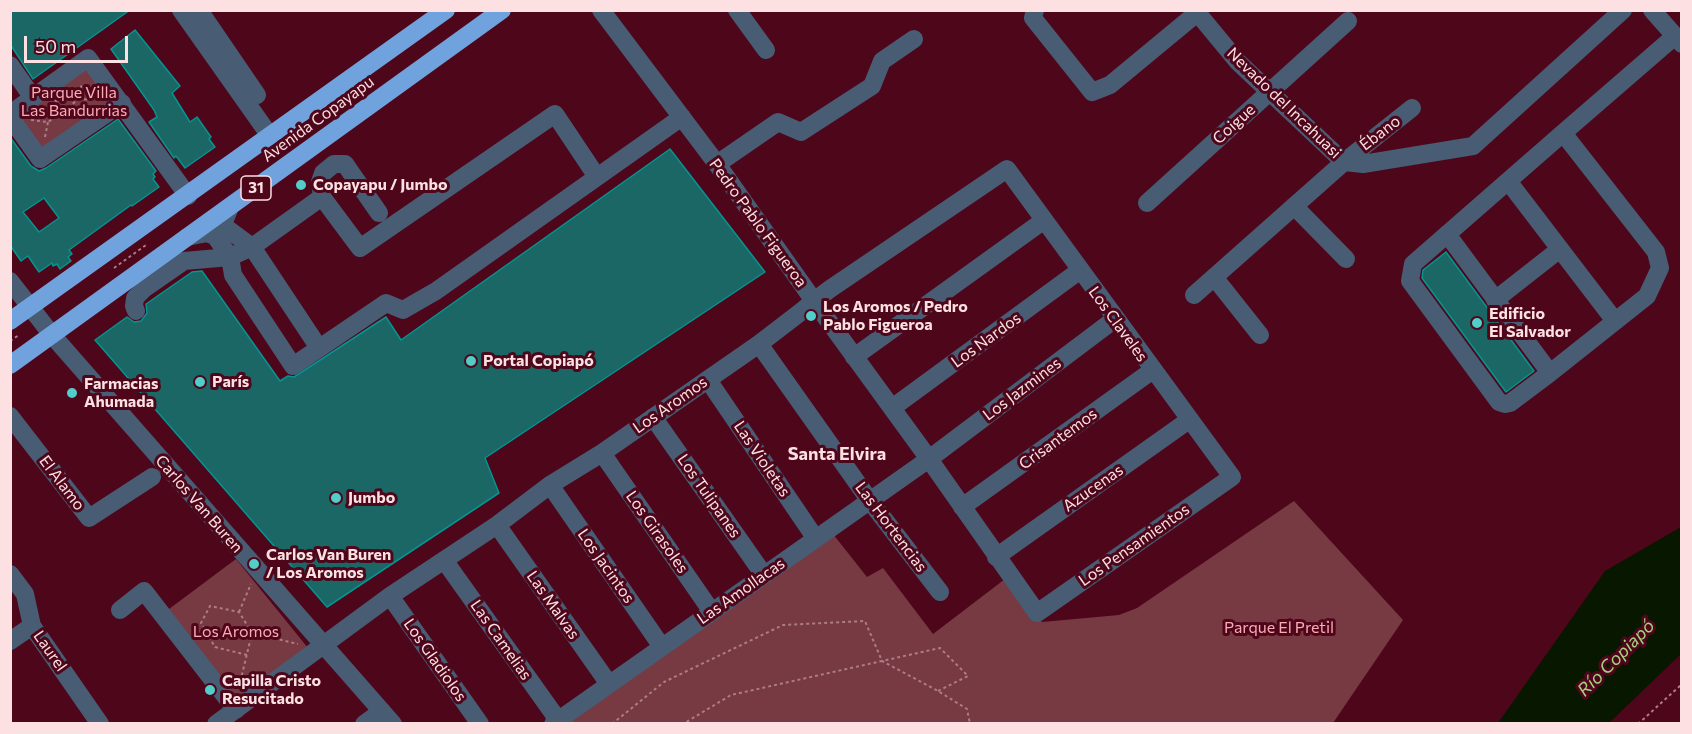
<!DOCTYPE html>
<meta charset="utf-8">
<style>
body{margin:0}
#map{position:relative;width:1692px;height:734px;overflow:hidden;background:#4e061a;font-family:Commissioner,sans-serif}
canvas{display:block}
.frame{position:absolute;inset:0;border:12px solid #fce0e2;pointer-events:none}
.scale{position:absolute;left:24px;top:36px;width:104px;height:27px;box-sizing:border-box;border:3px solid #fce0e2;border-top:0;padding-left:8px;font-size:18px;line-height:21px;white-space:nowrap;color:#fce0e2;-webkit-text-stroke:4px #4e061a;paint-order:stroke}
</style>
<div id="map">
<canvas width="1692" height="734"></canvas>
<div class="frame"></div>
<div class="scale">50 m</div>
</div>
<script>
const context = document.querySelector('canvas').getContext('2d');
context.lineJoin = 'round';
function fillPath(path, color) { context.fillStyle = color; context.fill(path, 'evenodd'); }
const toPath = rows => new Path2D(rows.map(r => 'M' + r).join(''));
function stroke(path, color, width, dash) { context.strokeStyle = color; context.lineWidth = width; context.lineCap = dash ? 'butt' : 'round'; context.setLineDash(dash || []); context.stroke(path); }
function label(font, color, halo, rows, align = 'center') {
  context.font = font + ' Commissioner,sans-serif'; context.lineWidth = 6; context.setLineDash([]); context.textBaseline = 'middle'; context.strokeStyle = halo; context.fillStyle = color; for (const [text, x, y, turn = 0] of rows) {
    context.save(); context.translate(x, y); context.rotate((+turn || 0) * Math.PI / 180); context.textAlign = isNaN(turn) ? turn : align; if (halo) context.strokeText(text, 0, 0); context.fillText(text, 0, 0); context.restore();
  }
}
fillPath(toPath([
 [85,66,111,102,41,153,15,117],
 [1294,501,1403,620,1333,723,565,724,833,534,867,577,883,568,933,634,1005,579,1042,622,1119,615,1137,608],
 [236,559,308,648,235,704,165,612]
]), '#773942');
fillPath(toPath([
 [1681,527,1681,654,1609,723,1498,723,1605,571]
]), '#081700');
const building = toPath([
 [10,10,130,10,33,79,10,44,10,10],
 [135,30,180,86,172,93,190,122,197,117,211,137,209,139,215,147,185,168,176,156,174,158,149,122,157,117,154,110,111,49,135,30],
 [118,119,156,171,153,174,155,177,153,179,159,187,132,206,131,205,69,250,72,254,68,257,71,261,60,269,57,264,53,266,52,263,39,272,28,256,21,261,10,245,10,137,31,166,39,171,46,168,118,119],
 [44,198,59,218,39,232,23,212,44,198],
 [670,149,765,272,485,458,499,493,327,607,95,340,127,317,134,322,141,321,147,313,146,304,192,272,202,271,280,381,288,376,294,377,386,317,401,340,670,149],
 [1446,252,1534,371,1506,392,1422,278,1423,270,1446,252]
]);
fillPath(building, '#1b6765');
stroke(building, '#059491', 1.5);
stroke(toPath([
 [78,99,96,100],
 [55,100,70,119],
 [31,120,48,122,64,112,78,99,82,83],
 [45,137,48,122],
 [114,268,146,245],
 [10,341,19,335],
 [239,612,251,584],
 [247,655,215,647,201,623,210,606,239,612,252,633],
 [239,687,252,633,298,644],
 [938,691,968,676,940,648,882,661,938,691,967,709,970,724],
 [612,724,664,682,783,625,865,621,882,661,731,695,683,724],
 [1638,724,1682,684]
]), '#ad7d87', 2, [3, 3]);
stroke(toPath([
 [181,10,270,136],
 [199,10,257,95],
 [737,10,766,50],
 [1035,10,1033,18,1092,92,1110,85,1197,13],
 [1195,10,1238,62,1344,162,1363,164,1473,146,1623,10],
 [1652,10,1682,44],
 [10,65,33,98],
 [10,114,88,58,188,196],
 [10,117,40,159,122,103],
 [1563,133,1656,252,1660,268,1647,296,1550,373,1510,403,1505,404,1499,402,1410,281,1413,264,1563,133,1675,36],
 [717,164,778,122,801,132,872,86,882,61,914,39],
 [1508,181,1615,321],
 [1147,203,1348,21],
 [1294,206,1346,259],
 [230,207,224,222,225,227,252,247,319,348],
 [379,213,345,164,334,164,323,173,320,182,322,197,360,248,555,114,597,177],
 [1447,234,1550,373],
 [187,237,207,233,215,236,230,257,252,247,322,197],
 [1214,277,1260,335],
 [10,281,52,335,393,724],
 [1194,295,1344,162,1412,108],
 [1495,300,1560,249],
 [136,311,134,306,135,298,145,288,184,261,230,257,233,275,293,366,386,303,403,310,436,291,682,117],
 [759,344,870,501,940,592],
 [854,357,1043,221],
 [708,380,816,539],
 [892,408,1079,271],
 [10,416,89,518,152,477],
 [653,417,764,575],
 [602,453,712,612],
 [550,485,662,647],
 [962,507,1153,370],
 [497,525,609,684],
 [996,557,1189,420],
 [444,560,558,720],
 [10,574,25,594,32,626,100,724],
 [390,596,480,724],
 [120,610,144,591,236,710],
 [10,641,32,626],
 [216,724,390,596,497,525,550,485,602,453,759,344,802,311,814,301,830,289,1007,169,1232,477,1037,613,929,459,814,301,717,164,601,10],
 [364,724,382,711],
 [553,724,929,459,1115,319]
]), '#485c74', 18);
stroke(toPath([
 [10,321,446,10],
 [10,365,502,10]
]), '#70a3de', 18);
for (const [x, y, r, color] of [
 [301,185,6,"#53cdca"],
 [811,316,6,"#53cdca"],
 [1477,323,6,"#53cdca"],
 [471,361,6,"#53cdca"],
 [200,382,6,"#53cdca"],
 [72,393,6,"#53cdca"],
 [336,498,6,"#53cdca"],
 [254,564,6,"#53cdca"],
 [210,690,6,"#53cdca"]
]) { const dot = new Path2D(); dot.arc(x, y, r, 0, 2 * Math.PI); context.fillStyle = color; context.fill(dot); stroke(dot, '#4e061a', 2); }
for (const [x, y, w] of [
 [256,188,30]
]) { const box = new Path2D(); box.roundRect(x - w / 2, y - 12, w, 24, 4.5); context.fillStyle = '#4e061a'; context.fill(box); stroke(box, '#fce0e2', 1.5); }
label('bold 15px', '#fce0e2', null, [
 ["31",256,188]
]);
label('16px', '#fcabb4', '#4e061a', [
 ["Parque Villa",74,93],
 ["Las Bandurrias",74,111],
 ["Parque El Pretil",1279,628],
 ["Los Aromos",236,632]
]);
label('16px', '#fce0e2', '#4e061a', [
 ["Nevado del Incahuasi",1284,103,44],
 ["Avenida Copayapu",318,119,-36],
 ["Coigue",1234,124,-42],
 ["Ébano",1380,133,-38],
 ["Pedro Pablo Figueroa",758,223,54],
 ["Los Claveles",1118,324,54],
 ["Los Nardos",986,340,-36],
 ["Los Jazmines",1022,389,-37],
 ["Los Aromos",670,405,-35],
 ["Crisantemos",1058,439,-36],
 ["Las Violetas",762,459,56],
 ["El Alamo",62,483,53],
 ["Azucenas",1093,488,-35],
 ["Los Tulipanes",709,496,55],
 ["Carlos Van Buren",199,504,49],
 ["Las Hortencias",891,527,53],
 ["Los Girasoles",657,532,55],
 ["Los Pensamientos",1134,545,-35],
 ["Los Jacintos",606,566,55],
 ["Las Amollacas",741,591,-35],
 ["Las Malvas",553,605,55],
 ["Las Camelias",501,640,55],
 ["Laurel",50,651,55],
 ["Los Gladiolos",435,660,55]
]);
label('bold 16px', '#fce0e2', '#4e061a', [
 ["Copayapu / Jumbo",313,185],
 ["Los Aromos / Pedro",823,307],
 ["Pablo Figueroa",823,325],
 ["Edificio",1489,314],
 ["El Salvador",1489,332],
 ["Portal Copiapó",483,361],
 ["París",212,382],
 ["Farmacias",84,384],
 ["Ahumada",84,402],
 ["Jumbo",348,498],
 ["Carlos Van Buren",266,555],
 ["/ Los Aromos",266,573],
 ["Capilla Cristo",222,681],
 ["Resucitado",222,699]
], 'left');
label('bold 18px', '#fce0e2', '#4e061a', [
 ["Santa Elvira",837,454]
]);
label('italic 18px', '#a4d280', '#4e061a', [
 ["Río Copiapó",1616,658,-45]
]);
</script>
